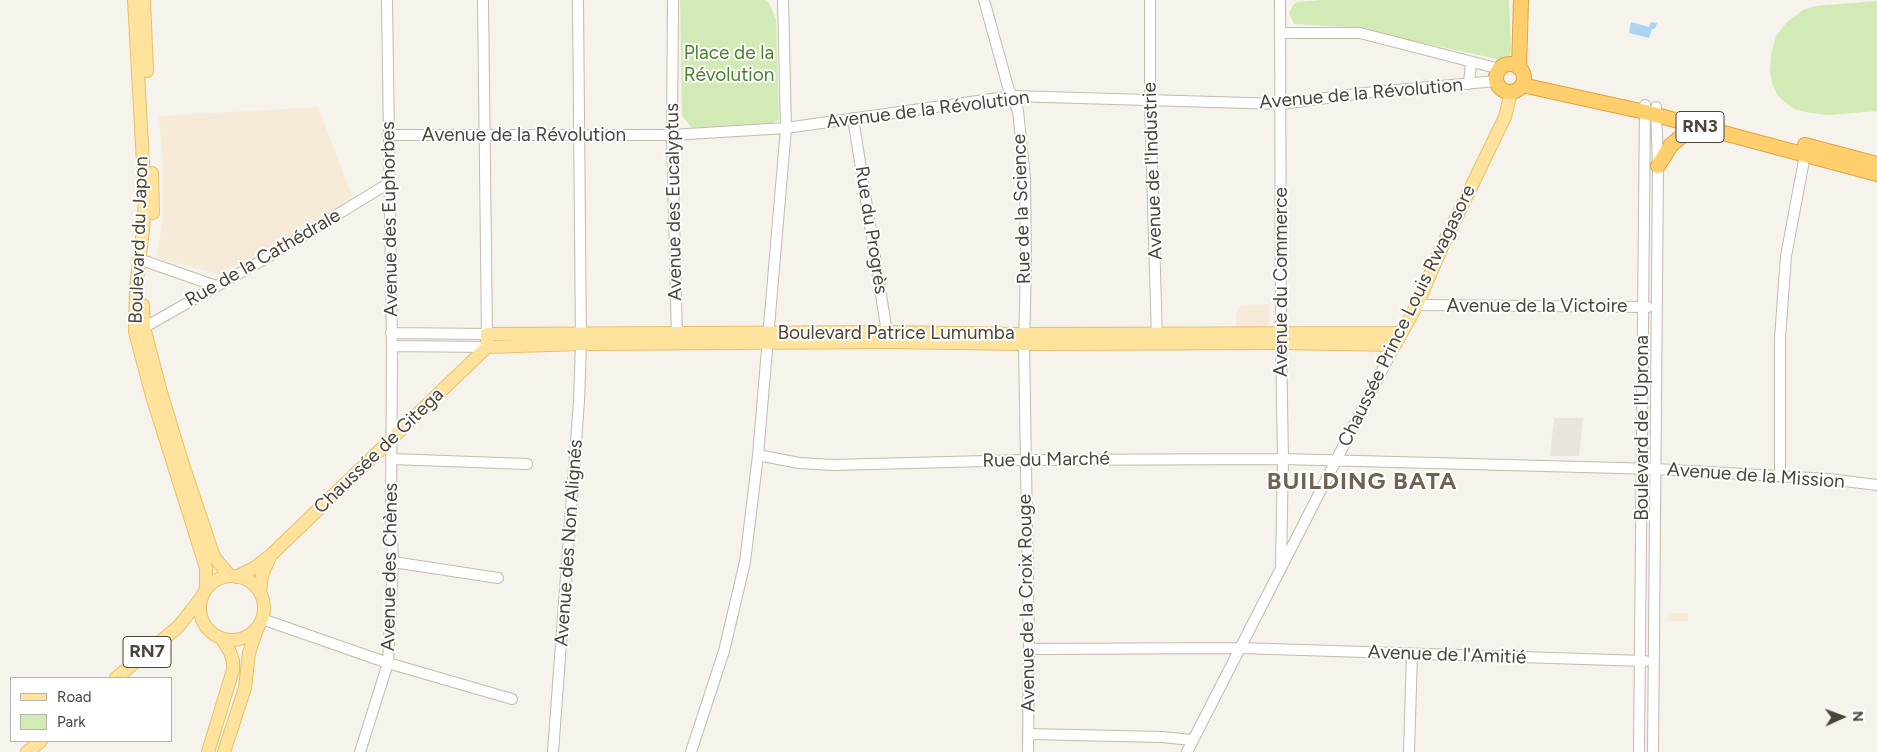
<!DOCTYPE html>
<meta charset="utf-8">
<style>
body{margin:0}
#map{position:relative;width:1877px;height:752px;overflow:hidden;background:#f6f3ec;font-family:Figtree,sans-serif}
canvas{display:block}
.legend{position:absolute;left:10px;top:677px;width:162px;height:65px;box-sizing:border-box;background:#fff;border:1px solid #b7b4b0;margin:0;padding:6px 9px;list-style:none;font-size:15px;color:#4b4439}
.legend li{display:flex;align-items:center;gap:10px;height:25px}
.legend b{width:25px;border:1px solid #b7b4b0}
.north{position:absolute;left:1817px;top:692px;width:50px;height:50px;-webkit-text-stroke:4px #fff;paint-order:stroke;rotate:88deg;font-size:14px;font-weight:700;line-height:20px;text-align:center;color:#4b4439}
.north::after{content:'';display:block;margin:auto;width:18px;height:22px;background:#4b4439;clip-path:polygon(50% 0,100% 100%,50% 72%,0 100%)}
</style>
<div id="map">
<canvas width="1877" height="752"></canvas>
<ul class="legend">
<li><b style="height:6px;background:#ffe39c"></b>Road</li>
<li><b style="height:14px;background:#d2eab5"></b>Park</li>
</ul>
<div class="north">N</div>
</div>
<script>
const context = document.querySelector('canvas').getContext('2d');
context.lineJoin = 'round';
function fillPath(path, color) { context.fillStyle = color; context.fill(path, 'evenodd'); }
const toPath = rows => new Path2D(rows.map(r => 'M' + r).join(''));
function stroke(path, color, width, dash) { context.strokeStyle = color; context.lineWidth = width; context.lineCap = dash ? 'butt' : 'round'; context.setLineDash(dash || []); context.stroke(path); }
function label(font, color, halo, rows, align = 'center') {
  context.font = font + ' Figtree,sans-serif'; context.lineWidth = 4; context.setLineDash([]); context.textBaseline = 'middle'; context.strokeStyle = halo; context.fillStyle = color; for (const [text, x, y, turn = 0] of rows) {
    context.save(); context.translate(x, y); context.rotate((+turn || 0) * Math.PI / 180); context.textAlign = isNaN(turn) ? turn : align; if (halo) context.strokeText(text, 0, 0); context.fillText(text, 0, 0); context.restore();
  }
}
fillPath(toPath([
 [1554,418,1583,418,1579,456,1550,456]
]), '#eae5da');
fillPath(toPath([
 [318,107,354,201,287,240,219,274,157,258,163,216,163,173,159,116],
 [1269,304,1269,322,1262,334,1236,338,1236,315,1240,306],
 [1669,613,1688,613,1688,621,1667,621]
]), '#f7ead8');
fillPath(toPath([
 [680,0,764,0,769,3,776,19,779,119,766,127,692,128,687,122,682,115],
 [1322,0,1509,0,1511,50,1510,55,1508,58,1503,60,1497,59,1381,34,1365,28,1294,24,1289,13,1293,5,1297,2],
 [1877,1,1877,111,1829,115,1810,113,1794,109,1781,99,1777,94,1772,83,1770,72,1771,55,1776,36,1787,22,1803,10,1815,6]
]), '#d2eab5');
fillPath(toPath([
 [1631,22,1649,27,1651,22,1657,23,1655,29,1652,29,1649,38,1629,33]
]), '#a9d4f2');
const minor = toPath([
 [673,0,672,135,677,339],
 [984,0,1008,87,1018,111,1025,178,1026,266,1024,344,1029,649,1028,752],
 [1150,0,1150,101,1157,339],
 [1280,0,1281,343,1283,459,1281,564],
 [1281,33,1360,33,1500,69],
 [1469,84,1471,62],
 [853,118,888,339],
 [388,135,672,135,786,128,1013,96,1281,104,1364,93,1496,81],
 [139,259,216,286],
 [1417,305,1648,307],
 [138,331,268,257,389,183],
 [391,333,487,334,483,0],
 [392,346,487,347],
 [758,455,799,463,833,465,1025,460,1283,459,1656,469,1829,479,1877,485],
 [391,459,527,464],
 [1780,476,1780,338,1786,256,1805,155],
 [393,562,498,578],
 [262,619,388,663,512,699],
 [1029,649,1240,648,1645,661],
 [1029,734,1162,737,1192,740],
 [360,752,388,663,393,562,391,518,392,346,387,0],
 [553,752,579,401,581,344,578,0],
 [691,752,724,651,745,562,758,455,786,128,783,0],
 [1187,752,1395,345],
 [1409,752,1412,654],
 [1639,752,1645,105],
 [1653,752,1658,166,1656,107]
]);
const major = toPath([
 [134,0,145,199,143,230,136,288,135,332,152,396,206,568,206,589],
 [144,0,147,71],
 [152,173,153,213],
 [143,305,144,327,160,389,184,468,214,557,230,576],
 [487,347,581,344,888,342,1024,344,1281,343,1395,345,1417,305,1441,249,1505,117,1511,92],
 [487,347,487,334,887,332,1024,334,1401,333],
 '200 608a32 32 0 1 1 64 0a32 32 0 1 1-64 0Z',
 [236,577,254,568,271,555,487,347],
 [260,593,262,575,270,557],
 [116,678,178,627,201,598],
 [27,752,41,741],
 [208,752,233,670,233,661,230,652,222,639],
 [224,752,245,688,249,653,257,629]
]);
const highway = toPath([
 '1496 78a14 14 0 1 1 28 0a14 14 0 1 1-28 0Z',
 [1519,68,1521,0],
 [1522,85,1645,112,1877,174],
 [1805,145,1877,164],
 [1658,166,1671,145,1694,126]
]);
stroke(minor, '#c2bbae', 12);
stroke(major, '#e6c16a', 14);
stroke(highway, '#e0a43c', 16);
stroke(minor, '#fff', 10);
stroke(major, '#ffe39c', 12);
stroke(highway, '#ffcf6e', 14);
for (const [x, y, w] of [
 [1700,127,48],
 [147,652,48]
]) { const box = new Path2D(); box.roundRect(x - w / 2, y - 15.5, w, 31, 4); context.fillStyle = '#fff'; context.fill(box); stroke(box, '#4b4439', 1); }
label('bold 18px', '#4b4439', null, [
 ["RN3",1700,127],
 ["RN7",147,652]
]);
label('19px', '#4a7f2a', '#fff', [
 ["Place de la",729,53],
 ["Révolution",729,75]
]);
label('19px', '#4b4439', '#fff', [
 ["Avenue de la Révolution",1361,94,-5],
 ["Avenue de la Révolution",928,110,-7],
 ["Avenue de la Révolution",524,135],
 ["Avenue de l'Industrie",1153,171,-92],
 ["Avenue des Eucalyptus",674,202,-91],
 ["Rue de la Science",1022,209,-92],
 ["Avenue des Euphorbes",390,219,-91],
 ["Rue du Progrès",871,230,81],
 ["Boulevard du Japon",139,240,-88],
 ["Rue de la Cathédrale",263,258,-30],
 ["Avenue du Commerce",1281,282,-90],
 ["Avenue de la Victoire",1537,306],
 ["Chaussée Prince Louis Rwagasore",1407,316,-64],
 ["Boulevard Patrice Lumumba",896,333],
 ["Boulevard de l'Uprona",1642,428,-90],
 ["Chaussée de Gitega",379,451,-44],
 ["Rue du Marché",1046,460,-1],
 ["Avenue de la Mission",1756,476,4],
 ["Avenue des Non Alignés",569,543,-86],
 ["Avenue des Chènes",390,567,-89],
 ["Avenue de la Croix Rouge",1027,603,-91],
 ["Avenue de l'Amitié",1447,655,2]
]);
context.letterSpacing = '1px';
label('bold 24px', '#6e6250', '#fff', [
 ["BUILDING BATA",1362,482]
]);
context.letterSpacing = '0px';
</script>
